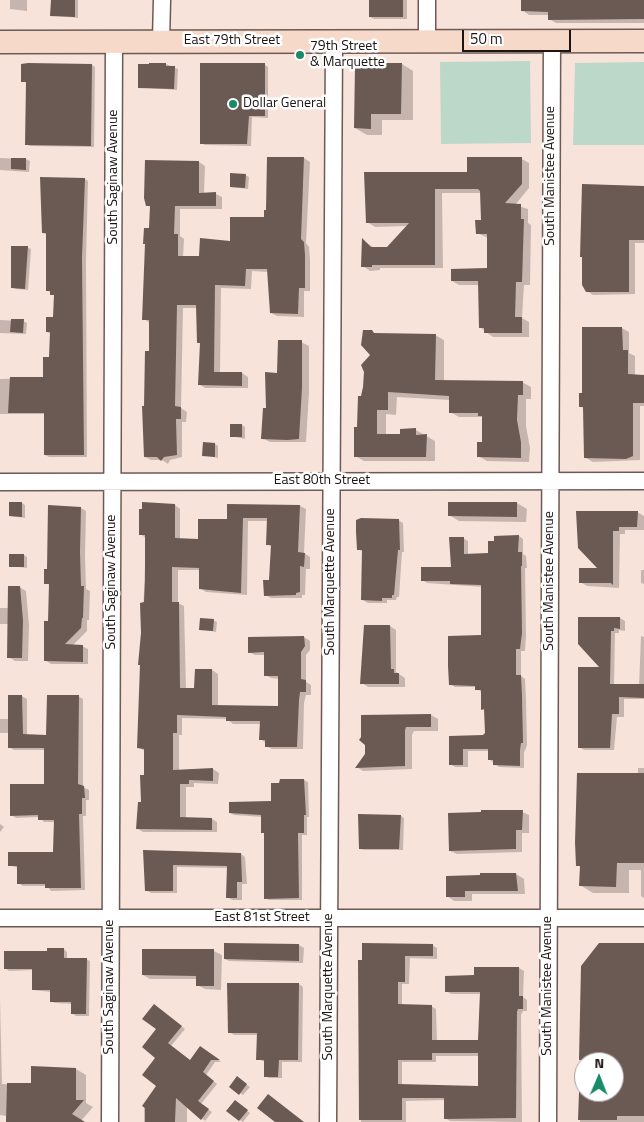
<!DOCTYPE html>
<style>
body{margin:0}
#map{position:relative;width:644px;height:1122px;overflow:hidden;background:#f8e3db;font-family:"Titillium Web",sans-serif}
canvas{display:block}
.north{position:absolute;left:574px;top:1052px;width:50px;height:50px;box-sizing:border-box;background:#fff;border:1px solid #a5a1a1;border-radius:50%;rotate:1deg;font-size:14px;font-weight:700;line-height:20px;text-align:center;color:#1d1513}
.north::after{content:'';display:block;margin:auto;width:18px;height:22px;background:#1a8a69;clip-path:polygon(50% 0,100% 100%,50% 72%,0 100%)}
.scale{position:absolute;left:462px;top:30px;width:109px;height:22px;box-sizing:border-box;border:2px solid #1d1513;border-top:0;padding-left:6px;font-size:15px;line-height:18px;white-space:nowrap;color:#1d1513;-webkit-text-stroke:4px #fff;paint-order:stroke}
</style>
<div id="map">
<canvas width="644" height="1122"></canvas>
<div class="north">N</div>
<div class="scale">50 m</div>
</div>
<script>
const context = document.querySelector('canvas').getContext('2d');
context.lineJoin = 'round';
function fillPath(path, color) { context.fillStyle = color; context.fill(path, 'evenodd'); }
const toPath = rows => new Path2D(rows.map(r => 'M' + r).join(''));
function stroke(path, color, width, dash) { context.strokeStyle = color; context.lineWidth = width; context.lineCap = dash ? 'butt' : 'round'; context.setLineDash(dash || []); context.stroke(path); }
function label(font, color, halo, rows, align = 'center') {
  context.font = font + ' "Titillium Web",sans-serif'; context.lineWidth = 5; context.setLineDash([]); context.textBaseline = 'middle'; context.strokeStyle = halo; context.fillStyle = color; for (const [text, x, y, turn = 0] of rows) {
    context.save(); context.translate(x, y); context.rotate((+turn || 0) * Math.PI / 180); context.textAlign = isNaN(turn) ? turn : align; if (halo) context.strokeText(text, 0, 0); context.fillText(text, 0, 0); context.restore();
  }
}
fillPath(toPath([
 [530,61,531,143,441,144,440,62],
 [644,62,644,145,573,145,575,63]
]), '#bcd8c9');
fillPath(toPath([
 [10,0,27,0,27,11,10,9],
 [52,0,78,0,78,18,52,15],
 [370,0,407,0,407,19,374,19,370,17],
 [522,0,644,0,644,23,556,23,549,19,549,15,529,15,522,10],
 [166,64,178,69,177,90,139,87,139,65],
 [402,64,413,71,413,120,382,120,382,135,367,135,355,128],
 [92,65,95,67,94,147,30,146,27,144,27,83,22,81],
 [265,65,268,67,268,118,252,117,251,146,205,145,201,143],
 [0,158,26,159,30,161,29,172,0,170],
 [304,158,310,162,306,243,309,247,310,259,310,291,304,291,304,317,277,316,271,313,269,272,252,271,251,289,221,288,220,374,242,373,248,377,248,388,205,388,199,384,201,344,198,342,197,308,183,308,181,408,187,412,186,422,182,422,182,457,170,460,168,464,162,460,151,460,145,457,150,323,144,319,151,207,147,205,199,162,205,166,204,194,216,194,222,197,222,209,180,209,180,236,184,239,183,257,200,258,231,242,265,218,268,211],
 [522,159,529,163,529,188,515,205,528,209,528,223,531,225,530,285,524,285,522,318,529,322,529,337,493,337,486,332,480,327,479,285,459,285,452,281,488,269,488,238,477,233,482,221,481,193,442,193,443,268,380,268,380,270,370,271,363,266,363,240,374,248,388,248,408,226,375,227,367,222,365,174,468,173],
 [245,175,249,177,248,189,231,187],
 [85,179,88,181,86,261,87,457,49,457,45,455,45,414,0,414,0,379,44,378,51,358,51,334,47,332,55,318,55,296,47,290,48,235,43,233],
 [644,187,644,243,635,243,635,294,593,295,587,291],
 [27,247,31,249,28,290,16,289,13,287],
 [0,320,23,321,27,323,26,334,0,333],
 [622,328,629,332,629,353,635,356,635,376,644,376,644,406,640,406,640,460,593,462,586,458,585,409,580,406,583,394],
 [372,332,378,335,435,335,444,340,444,382,522,382,531,387,531,399,526,399,526,426,530,448,529,462,487,461,478,456,484,443,483,417,459,417,450,412,450,400,397,397,396,415,386,414,386,435,401,435,416,430,435,441,435,461,364,461,355,456,362,397,372,354],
 [301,342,309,346,309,392,306,442,270,442,262,438,267,410,278,374],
 [242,425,245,427,245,439,231,436],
 [215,444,218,446,218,458,204,455],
 [22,503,25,505,25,518,10,516],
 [517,503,527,509,526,522,459,521,449,515],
 [175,505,180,509,180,539,199,540,228,521,300,506,306,509,304,553,310,557,310,569,306,569,305,595,302,595,302,598,271,598,265,595,270,581,272,547,268,545,268,521,248,521,247,595,206,592,200,588,201,570,178,570,178,603,184,606,186,689,195,690,196,670,212,670,218,674,218,706,279,707,280,679,271,678,265,675,265,655,255,655,249,652,249,639,304,637,310,641,310,650,306,655,306,682,311,685,311,695,306,695,304,703,303,749,272,749,266,746,266,743,260,739,261,724,233,724,227,719,182,718,182,735,179,735,179,771,213,769,219,773,218,784,194,783,194,787,186,787,186,818,212,819,217,822,217,832,143,832,138,829,145,776,145,751,138,747,146,538,140,534],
 [81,508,86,511,85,556,86,589,90,591,89,620,87,620,87,631,72,646,82,646,88,649,88,664,51,664,45,660,50,622,50,585,45,583,49,570],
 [637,512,644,516,644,530,625,530,625,534,620,534,619,588,587,586,580,582,600,569,579,547],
 [398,520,403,523,404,552,402,552,399,597,397,597,396,600,387,600,387,603,368,603,363,600,363,552,358,549],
 [519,536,523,539,523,554,526,556,527,568,525,568,526,636,525,651,521,651,521,676,525,679,526,699,527,745,524,753,524,768,499,767,489,759,490,751,468,751,468,767,455,767,450,764,450,737,483,737,486,734,486,711,482,709,482,693,476,687,455,687,450,684,482,636,483,587,427,583,422,580,452,569,463,538,468,541,468,555,489,554],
 [24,555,27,557,27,568,10,566],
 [641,570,644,570,644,584,641,583],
 [19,587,26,591,29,625,28,661,15,661,9,657,9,624,0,624,0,608,9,608],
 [620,618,625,621,625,631,619,630,619,633,615,633,614,685,639,686,641,636,644,637,644,699,624,699,624,717,617,717,614,750,584,750,579,747,602,668,579,643],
 [213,620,217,622,216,632,200,629],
 [390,626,396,630,396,672,405,678,405,687,368,687,362,683],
 [22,696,27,699,27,736,48,736,78,696,83,699,83,787,89,790,89,800,86,800,86,816,83,816,85,890,51,891,47,886,23,886,18,883,18,868,9,865,55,853,55,822,44,822,39,817,16,818,11,815,10,786,45,785,45,750,14,750,9,747,9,733,0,733,0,719,9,719],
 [431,715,438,719,438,731,414,731,412,735,412,769,363,771,357,767,366,755,366,744],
 [638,768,644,768,644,898,641,896,641,870,629,870,629,893,593,893,580,885,581,867,577,865,638,774],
 [304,780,308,782,309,817,307,817,307,835,302,835,302,900,269,900,265,898,266,834,263,817,234,815,230,813,273,803],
 [522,812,529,815,529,833,522,833,522,852,457,854,450,851],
 [401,816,404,818,403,850,364,850,360,849],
 [0,824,4,827,0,832],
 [144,852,241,854,245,857,247,884,242,884,242,900,232,900,227,897,228,868,177,867,177,893,151,893,146,890],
 [516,874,524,879,525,894,472,894,472,901,454,901,447,896],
 [644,944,644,1122,580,1122,582,967],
 [584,1062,614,1062,614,1092,584,1092],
 [299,945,304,948,303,963,229,961,225,959],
 [432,945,437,948,437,959,410,958,409,984,402,984,402,1005,431,1006,436,1009,437,1041,479,1041,481,994,451,994,446,991,475,977,519,968,524,971,523,997,527,1000,527,1011,523,1011,521,1015,522,1122,450,1121,445,1118,445,1100,406,1101,406,1122,361,1122,359,961],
 [436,1056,479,1056,479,1087,402,1085,402,1062,436,1062],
 [64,949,67,952,67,959,86,959,90,961,89,1016,76,1016,72,1013,72,1004,55,1003,51,1001,51,992,33,990,33,970,9,971,5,968],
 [214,951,222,955,221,990,205,989,197,985,197,979,150,979,143,975],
 [299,984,303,987,302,1062,282,1062,282,1078,269,1078,265,1076,265,1062,258,1059,258,1035,234,1035,229,1032],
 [0,999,2,1084,32,1085,76,1069,86,1075,86,1103,93,1107,81,1121,83,1122,6,1122,6,1116,0,1115],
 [158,1008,185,1029,171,1046,191,1061,205,1050,221,1062,215,1062,206,1075,217,1084,201,1104,212,1112,205,1121,187,1106,187,1122,144,1122,144,1107,158,1086],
 [243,1082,250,1087,243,1095,240,1093],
 [238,1103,250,1113,243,1122,240,1120]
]), '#0003');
fillPath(toPath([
 [51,0,75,0,75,17,50,16],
 [369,0,403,0,403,17,369,17],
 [521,0,644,0,644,19,548,20,548,12,521,11],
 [28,63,92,64,91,146,25,145,26,82,21,82,21,64],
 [149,63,166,63,166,66,175,66,174,89,138,88,138,64,149,64],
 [200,63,265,63,265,116,249,116,247,144,200,144],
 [381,63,402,63,401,114,371,114,371,129,354,128,355,66],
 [267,157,304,157,301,239,304,242,305,255,305,288,299,288,298,314,270,313,267,269,246,269,245,286,215,285,214,372,242,372,242,386,198,385,200,343,197,343,196,305,177,305,175,406,181,407,181,419,176,419,177,455,164,457,161,461,157,457,144,457,142,406,144,406,145,351,149,351,149,320,142,320,145,244,143,244,144,228,149,228,150,206,146,206,144,198,145,160,199,161,199,193,216,192,216,206,175,206,174,234,178,234,178,256,199,256,200,238,230,241,230,217,264,217,264,210,266,210],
 [467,157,522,157,522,184,505,203,521,204,521,219,524,219,522,282,516,282,515,317,522,317,522,333,484,333,484,328,479,328,478,281,451,281,451,269,487,268,487,234,476,234,475,220,481,220,480,191,478,189,435,189,435,265,372,265,372,267,361,267,362,238,371,247,387,247,409,223,366,223,364,172,467,172],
 [11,158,26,158,26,170,11,169],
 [230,173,246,174,245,188,230,187],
 [40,177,85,178,82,258,84,455,44,455,44,413,8,413,10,377,43,377,43,357,49,357,50,332,46,332,46,317,53,317,54,295,50,295,50,291,46,291,46,233,42,233],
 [582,184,644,186,644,240,629,240,629,292,586,292,582,285,582,257,580,257],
 [11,246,28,246,25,289,11,288],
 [11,319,24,319,23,333,10,332],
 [582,327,622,327,623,350,628,350,628,374,644,375,644,403,633,403,633,456,626,459,584,458,583,407,579,407,579,393,582,393],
 [363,330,372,330,374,333,436,334,435,380,523,381,523,395,518,395,517,420,521,442,521,458,477,457,477,442,482,442,482,416,478,416,478,413,449,413,449,396,388,392,388,410,377,410,377,434,400,434,400,429,416,428,416,435,427,434,426,457,354,457,354,427,357,427,358,396,361,396,363,387,364,372,361,365,370,355,361,345],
 [278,340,302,340,302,388,299,439,287,440,261,439,263,408,266,408,265,372,277,373],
 [230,424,242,424,242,437,230,437],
 [203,442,215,443,215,457,202,456],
 [9,502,22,502,22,517,9,516],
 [142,502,175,504,175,538,198,539,198,519,227,519,227,504,300,505,298,552,305,553,304,567,300,566,300,592,296,593,296,595,264,596,263,580,269,580,271,545,266,545,267,518,243,518,241,593,199,589,199,568,172,567,172,602,179,602,180,688,194,688,195,669,212,669,212,705,278,706,278,676,264,676,264,652,248,653,248,637,304,636,305,646,301,652,301,679,306,680,306,692,300,692,299,700,297,747,265,747,265,740,259,740,260,721,226,721,226,717,177,715,177,733,173,733,173,770,213,768,213,781,189,780,189,784,180,784,180,817,212,818,212,830,136,829,138,802,141,802,140,775,144,775,144,749,137,748,140,665,138,665,141,633,140,603,144,602,145,581,145,535,139,535,139,509,142,509],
 [448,502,517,502,517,517,448,516],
 [48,505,81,507,80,552,81,586,84,586,83,618,82,618,81,628,65,644,83,645,83,662,44,661,44,621,48,621,49,584,44,584,44,569,47,569],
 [576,511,638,511,637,527,619,527,619,531,613,531,613,585,611,583,579,583,579,568,597,568,578,548],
 [361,518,399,519,400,550,398,550,394,595,392,595,392,598,382,598,382,601,361,600,362,550,357,550,356,532,356,520],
 [519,535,518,552,522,552,522,566,521,566,522,633,520,649,516,649,516,675,521,675,522,696,523,743,521,743,520,750,520,766,493,765,493,760,488,760,488,749,463,749,463,765,449,765,449,736,483,735,485,733,484,709,481,710,481,690,475,690,475,686,449,685,448,666,448,636,481,635,481,585,450,584,450,581,421,581,421,567,451,567,449,537,464,537,464,554,488,553,488,541,494,541,494,536],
 [9,554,24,554,24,567,9,567],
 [8,586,20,586,23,620,22,658,7,658],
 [578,617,620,617,620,629,614,628,614,631,611,631,610,684,644,684,644,698,619,697,619,714,612,714,610,748,578,748,578,667,599,667,578,644],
 [200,618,214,619,213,631,199,630],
 [364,625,390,625,391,669,394,669,394,673,399,673,399,684,360,684],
 [8,695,22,695,23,734,46,735,47,695,79,695,78,784,84,786,85,798,82,798,82,814,79,814,81,888,45,888,45,884,17,884,17,866,8,866,8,852,53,852,54,820,38,820,38,815,10,816,10,784,44,784,44,748,8,748],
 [431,714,431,727,406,727,405,730,405,766,355,768,365,754,365,745,359,740,361,737,361,715],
 [577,773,644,773,644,863,617,863,616,887,579,886,580,866,576,866,575,842],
 [280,779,304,779,306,815,304,815,304,833,298,833,299,898,264,899,264,833,261,833,261,815,229,813,229,802,271,801,271,783,279,783],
 [481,810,523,810,522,830,516,830,516,849,449,851,448,813,481,812],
 [358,814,401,815,399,849,359,849],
 [143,850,241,853,242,882,237,882,237,898,226,898,227,866,173,865,173,891,145,891],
 [480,873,516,873,518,891,465,891,465,897,446,897,446,876,480,875],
 [224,943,299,944,299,961,224,959],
 [362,943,433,944,433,956,405,956,405,982,398,982,398,1004,432,1005,432,1040,478,1040,480,992,445,992,445,976,474,975,474,967,519,967,519,996,523,996,523,1009,518,1009,517,1012,516,1118,444,1119,444,1098,402,1098,402,1120,359,1120,358,960,362,960],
 [432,1053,478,1053,478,1086,398,1084,398,1060,432,1060],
 [599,943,644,943,644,1116,617,1116,617,1120,578,1120,579,1092,614,1092,614,1060,579,1060,581,966],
 [47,948,64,948,64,958,87,958,86,1014,71,1014,71,1002,50,1002,50,990,32,990,32,969,4,969,4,951,47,951],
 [142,949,214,949,214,986,196,986,196,976,142,975],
 [227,983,299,983,298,1060,279,1060,278,1077,264,1077,264,1060,256,1060,257,1033,228,1033],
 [154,1004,182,1026,168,1043,190,1060,200,1046,220,1060,211,1060,203,1072,214,1081,198,1101,209,1109,201,1120,176,1098,175,1122,145,1122,145,1108,142,1106,156,1086,142,1075,155,1058,142,1047,156,1029,142,1019],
 [31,1066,76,1068,76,1100,84,1100,72,1114,85,1122,6,1122,7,1083,31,1083],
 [237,1076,247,1084,239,1095,229,1087],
 [268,1094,304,1122,275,1122,257,1108],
 [235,1100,248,1110,239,1121,226,1111]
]), '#6b5953');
const street = toPath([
 [161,41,162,0],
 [427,41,427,0],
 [0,482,644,481],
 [0,918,644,918],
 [110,1122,114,41],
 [328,1122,334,41],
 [548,1122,552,41]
]);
const secondary = toPath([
 [0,42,644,41]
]);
stroke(street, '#6c5b54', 19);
stroke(secondary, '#6c5b54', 25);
stroke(street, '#fff', 16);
stroke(secondary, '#f7d9ca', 22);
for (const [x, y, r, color] of [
 [300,55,5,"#1a8a69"],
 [233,104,5,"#1a8a69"]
]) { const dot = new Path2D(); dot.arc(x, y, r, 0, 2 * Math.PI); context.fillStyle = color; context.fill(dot); stroke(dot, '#fff', 2); }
label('14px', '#1d1513', '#fff', [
 ["East 79th Street",232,41],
 ["South Manistee Avenue",551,176,-90],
 ["South Saginaw Avenue",114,177,-90],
 ["East 80th Street",322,481],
 ["South Manistee Avenue",550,581,-90],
 ["South Saginaw Avenue",112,582,-90],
 ["South Marquette Avenue",331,582,-90],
 ["East 81st Street",262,918],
 ["South Manistee Avenue",548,986,-90],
 ["South Saginaw Avenue",110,987,-90],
 ["South Marquette Avenue",329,987,-90]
]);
label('14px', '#1d1513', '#fff', [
 ["79th Street",310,47],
 ["& Marquette",310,63],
 ["Dollar General",243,104]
], 'left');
</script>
